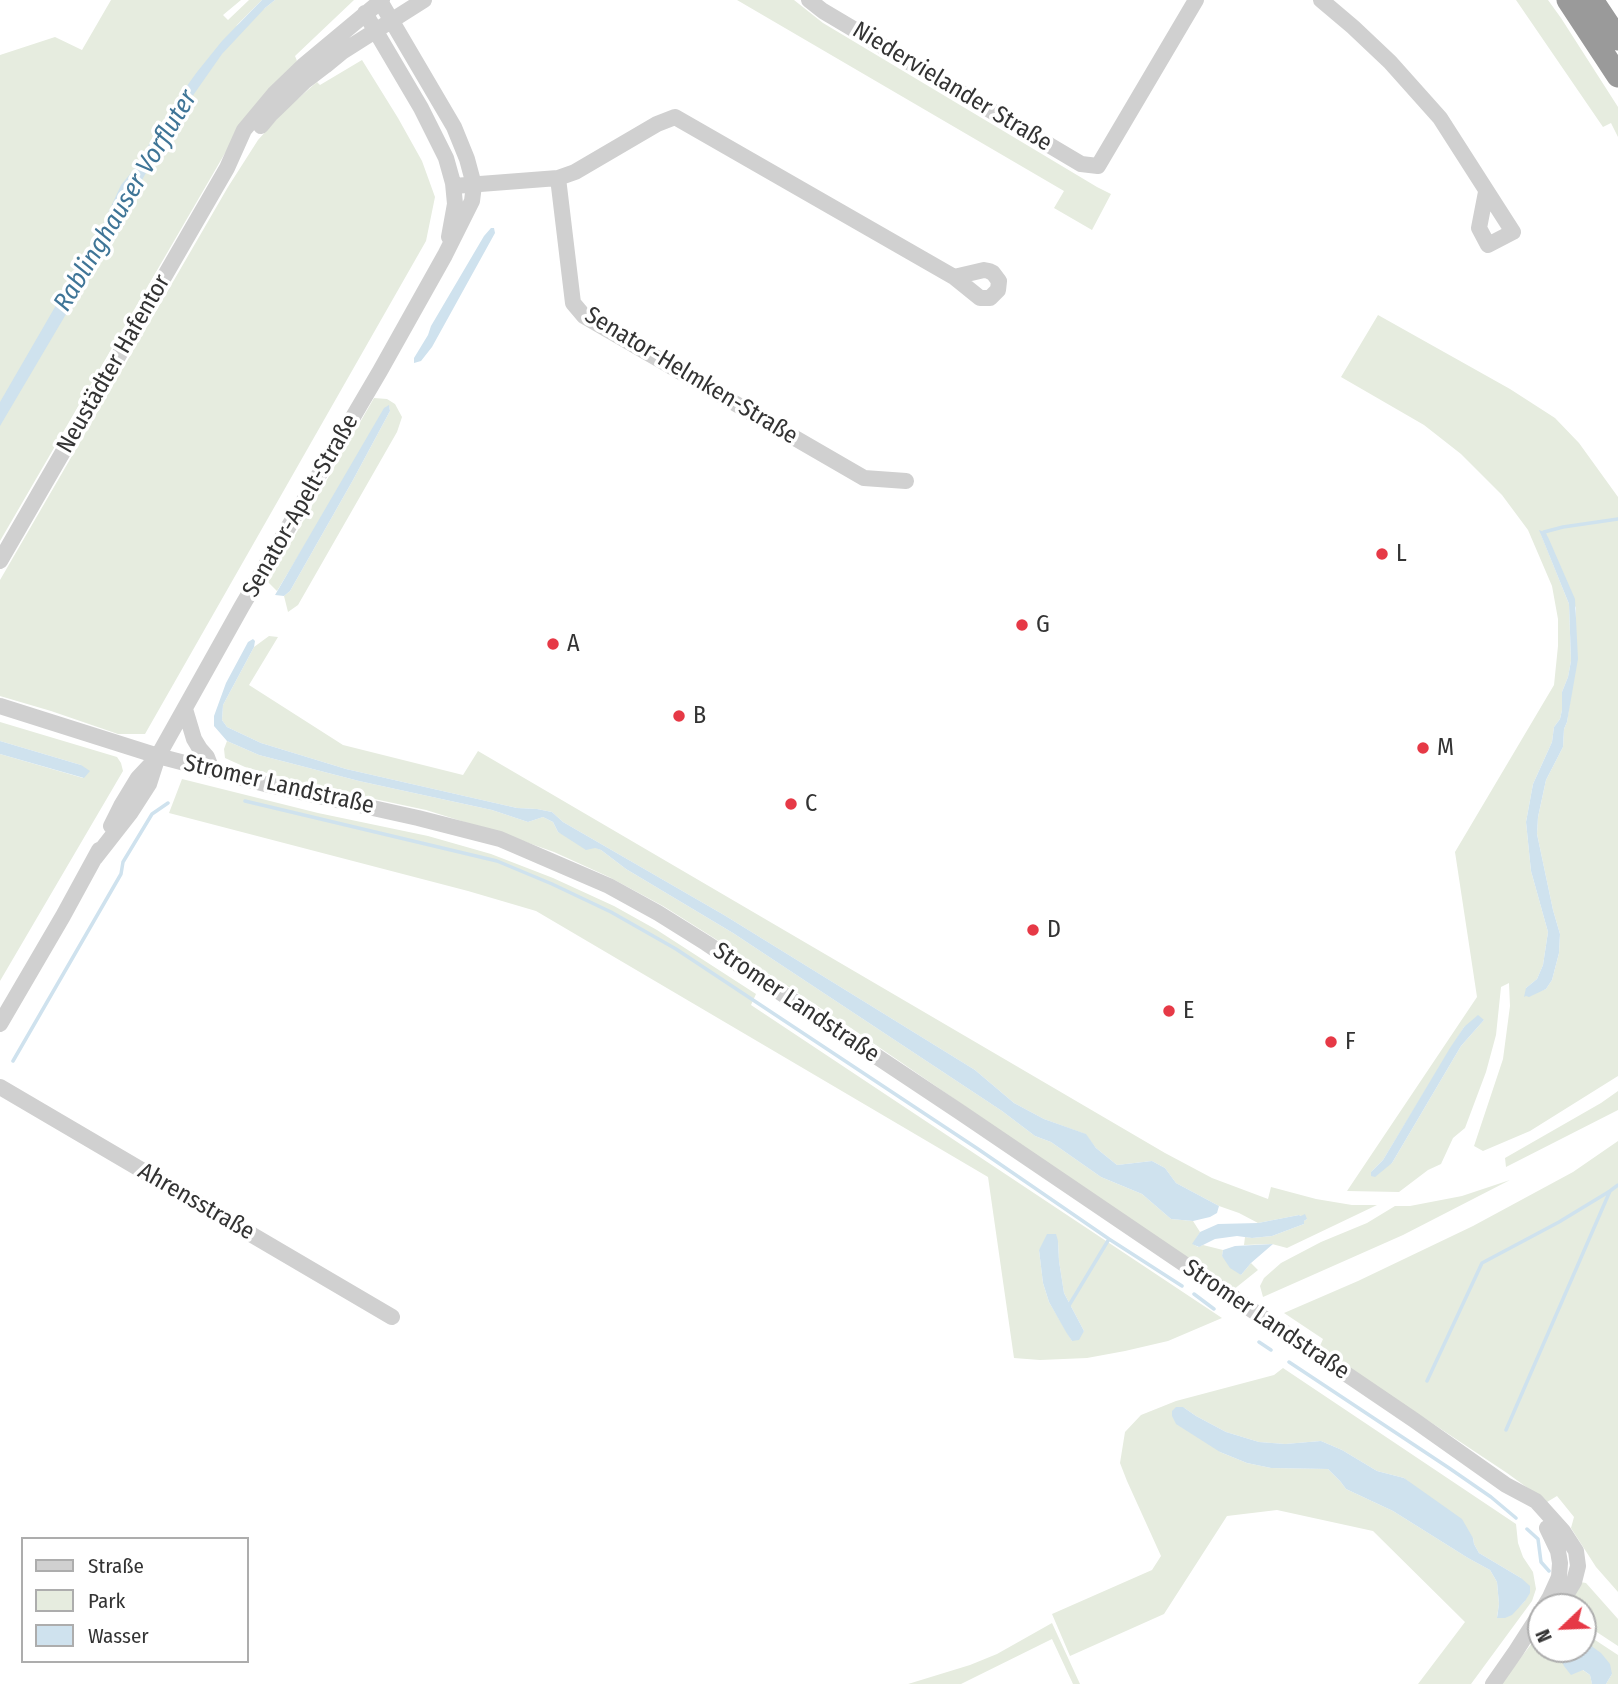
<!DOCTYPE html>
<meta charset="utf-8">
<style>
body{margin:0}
#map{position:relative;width:1618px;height:1684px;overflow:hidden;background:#fff;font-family:"Fira Sans Condensed",sans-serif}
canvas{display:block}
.legend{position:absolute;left:21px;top:1537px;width:228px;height:126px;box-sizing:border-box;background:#fff;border:2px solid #adadad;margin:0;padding:9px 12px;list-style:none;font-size:21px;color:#333}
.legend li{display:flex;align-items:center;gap:14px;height:35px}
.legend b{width:35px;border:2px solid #adadad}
.north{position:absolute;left:1527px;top:1593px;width:70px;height:70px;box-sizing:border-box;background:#fff;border:2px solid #adadad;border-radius:50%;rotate:247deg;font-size:19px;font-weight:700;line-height:28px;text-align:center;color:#333}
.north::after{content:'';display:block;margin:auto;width:24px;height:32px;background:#e63946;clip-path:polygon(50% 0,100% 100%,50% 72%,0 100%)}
</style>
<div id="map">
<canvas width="1618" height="1684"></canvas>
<ul class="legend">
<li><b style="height:9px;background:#d0d0d0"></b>Straße</li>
<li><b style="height:19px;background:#e6ecdf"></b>Park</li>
<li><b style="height:19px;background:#cfe2ee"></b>Wasser</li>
</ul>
<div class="north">N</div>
</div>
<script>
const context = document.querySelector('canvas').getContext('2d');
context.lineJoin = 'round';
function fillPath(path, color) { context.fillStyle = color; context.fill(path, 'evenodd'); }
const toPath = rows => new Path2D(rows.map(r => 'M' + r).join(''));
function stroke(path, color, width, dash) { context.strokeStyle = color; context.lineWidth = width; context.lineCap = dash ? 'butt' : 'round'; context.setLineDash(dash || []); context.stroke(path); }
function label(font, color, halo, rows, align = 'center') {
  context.font = font + ' "Fira Sans Condensed",sans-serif'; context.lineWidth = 7; context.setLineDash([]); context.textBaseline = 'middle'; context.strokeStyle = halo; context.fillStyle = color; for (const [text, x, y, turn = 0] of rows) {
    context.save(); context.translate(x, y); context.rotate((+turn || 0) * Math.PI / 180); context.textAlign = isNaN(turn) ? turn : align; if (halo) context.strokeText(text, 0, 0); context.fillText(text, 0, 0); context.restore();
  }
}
fillPath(toPath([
 [111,0,241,0,223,15,228,20,249,0,262,0,236,26,265,8,275,0,354,0,295,56,297,61,239,129,0,541,0,55,55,37,82,50],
 [737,0,794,0,823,23,1097,187,1111,194,1092,230,1054,208,1064,191],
 [1516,0,1548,0,1561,18,1618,107,1618,137,1611,123,1603,127],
 [362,60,398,118,422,161,435,197,426,241,145,734,118,734,51,711,0,696,0,580,228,187,258,140,285,110,317,82,320,85],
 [1378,315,1510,389,1555,418,1579,443,1618,497,1618,1076,1530,1131,1483,1151,1474,1146,1503,1059,1510,1006,1509,983,1501,987,1496,1035,1486,1072,1465,1128,1453,1138,1441,1164,1428,1170,1399,1192,1347,1191,1477,997,1455,852,1554,685,1558,646,1558,619,1552,586,1528,530,1502,495,1461,454,1424,425,1341,377],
 [1540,532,1576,608,1571,694,1567,722,1564,729,1563,747,1546,780,1538,817,1537,834,1553,910,1560,934,1559,953,1552,980,1546,989,1526,996,1526,988,1537,979,1543,965,1548,932,1531,871,1526,822,1533,784,1552,742,1554,727,1560,719,1562,710,1562,692,1568,677,1571,661,1569,604],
 [1484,1020,1461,1046,1392,1163,1371,1172,1383,1160,1464,1027],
 [374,398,387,399,395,404,402,417,397,432,298,605,288,612,284,596,290,591,353,480,390,411,389,406,277,591,268,582],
 [269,636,278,637,249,685,343,745,463,775,478,751,1165,1153,1212,1178,1268,1199,1271,1187,1316,1199,1352,1205,1377,1205,1287,1248,1272,1244,1244,1245,1245,1237,1252,1238,1272,1236,1304,1224,1304,1221,1307,1219,1299,1215,1258,1223,1239,1213,1219,1206,1176,1183,1165,1168,1152,1161,1117,1165,1096,1148,1085,1134,1044,1119,1014,1103,975,1070,724,915,563,822,552,812,537,809,517,808,346,769,261,743,227,727,222,720,223,705,254,647],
 [0,722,117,757,121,763,123,771,0,981,0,754,83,778,81,765,0,741],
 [227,741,259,755,359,781,492,810,528,822,543,817,553,822,558,832,601,850,626,869,733,933,1002,1111,1035,1136,1051,1142,1101,1177,1142,1194,1171,1219,1193,1221,1200,1232,1193,1244,1198,1247,1203,1245,1223,1250,1222,1256,1241,1275,1251,1263,1258,1270,1233,1290,851,1028,714,938,663,906,609,877,554,852,503,834,426,810,318,787,245,767,225,758,224,749],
 [182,779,318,813,428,836,491,854,553,878,614,906,657,930,756,994,751,1005,1222,1318,1168,1341,1125,1351,1087,1358,1040,1360,1014,1358,988,1177,536,911,468,891,169,813],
 [1058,1241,1059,1261,1064,1293,1084,1331,1072,1341,1049,1302,1043,1283,1039,1250],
 [1618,1091,1618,1110,1506,1167,1505,1158,1601,1103],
 [1618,1141,1618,1592,1596,1567,1571,1528,1574,1517,1557,1496,1547,1502,1507,1473,1319,1348,1323,1339,1284,1313,1358,1281,1473,1226,1573,1172],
 [1510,1180,1403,1235,1263,1297,1260,1286,1264,1278,1281,1263,1321,1242,1367,1223,1395,1206,1410,1206,1462,1196],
 [1283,1368,1516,1524,1518,1543,1523,1557,1533,1572,1536,1589,1532,1601,1471,1684,1418,1684,1465,1622,1373,1531,1277,1510,1227,1516,1164,1614,1070,1656,1052,1614,1152,1570,1161,1556,1127,1481,1120,1463,1125,1432,1141,1415,1176,1401,1274,1375],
 [1183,1407,1196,1416,1226,1432,1259,1442,1285,1444,1321,1441,1342,1450,1377,1471,1404,1478,1473,1538,1474,1544,1479,1553,1521,1578,1525,1601,1520,1606,1497,1617,1499,1604,1497,1582,1490,1570,1468,1558,1393,1511,1346,1489,1340,1481,1328,1469,1271,1468,1247,1463,1220,1452],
 [1580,1582,1586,1583,1618,1619,1618,1646,1583,1623,1583,1607,1564,1607],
 [1052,1623,1080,1684,1073,1684,1052,1639,961,1684,908,1684,970,1665,997,1654],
 [1541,1631,1541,1649,1559,1649,1558,1653,1590,1675,1592,1684,1501,1684],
 [1583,1632,1618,1655,1618,1684,1606,1684,1612,1674,1583,1640]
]), '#e6ecdf');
fillPath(toPath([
 [262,0,275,0,265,8,222,54,194,94,148,169,108,243,0,426,0,402,103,224,121,185,135,168,171,108,197,72,222,41],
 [491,228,494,228,495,233,432,347,421,361,414,363,414,358,428,335,431,326,484,236],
 [389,405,390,411,353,480,290,591,284,596,275,595,384,408],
 [1539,530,1544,532,1548,537,1575,599,1578,659,1567,722,1564,729,1563,747,1546,780,1538,817,1537,834,1553,910,1560,934,1559,953,1552,980,1546,989,1529,997,1526,996,1524,997,1526,988,1537,979,1543,965,1548,932,1531,871,1526,822,1533,784,1552,742,1554,727,1560,719,1562,710,1562,692,1568,677,1571,661,1569,604],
 [253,639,255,641,254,647,223,705,222,720,227,727,261,743,346,769,517,808,537,809,552,812,563,822,724,915,975,1070,1014,1103,1044,1119,1086,1134,1096,1148,1117,1165,1152,1161,1165,1168,1176,1183,1219,1206,1217,1213,1210,1217,1193,1221,1171,1219,1142,1194,1101,1177,1051,1142,1035,1136,1002,1111,733,933,626,869,601,850,595,848,586,850,558,832,553,822,543,817,528,822,492,810,359,781,259,755,227,741,214,726,214,716,226,683,248,642],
 [0,741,81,765,90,771,84,778,0,754],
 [1478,1015,1484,1020,1461,1046,1392,1163,1375,1177,1371,1176,1371,1172,1383,1160,1395,1140,1450,1048,1464,1027],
 [1305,1214,1307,1219,1304,1221,1304,1224,1272,1236,1252,1238,1237,1236,1215,1239,1199,1247,1192,1244,1200,1232,1218,1224,1258,1223,1299,1215,1301,1216],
 [1047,1234,1056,1234,1058,1241,1059,1261,1064,1293,1084,1331,1079,1340,1072,1341,1066,1332,1049,1302,1043,1283,1039,1250],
 [1273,1244,1251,1263,1241,1275,1230,1268,1222,1256,1223,1250,1235,1246],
 [1176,1407,1183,1407,1196,1416,1226,1432,1259,1442,1285,1444,1321,1441,1342,1450,1377,1471,1404,1478,1462,1519,1473,1538,1474,1544,1479,1553,1521,1578,1530,1586,1530,1593,1525,1601,1512,1615,1505,1618,1497,1618,1499,1604,1497,1582,1490,1570,1468,1558,1393,1511,1346,1489,1340,1481,1328,1469,1271,1468,1247,1463,1220,1452,1176,1424,1172,1416,1172,1411],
 [1583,1640,1601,1653,1610,1664,1612,1674,1606,1684,1592,1684,1590,1675,1583,1670,1571,1675,1564,1666,1558,1653,1559,1649,1583,1649]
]), '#cfe2ee');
stroke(toPath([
 [1545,535,1544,532,1563,527,1618,519],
 [245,801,497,861,552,884,611,912,676,949,978,1149,1109,1239,1068,1307],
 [13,1061,121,874,123,862,152,814,168,803],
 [1109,1239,1182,1286],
 [1194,1294,1214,1309],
 [1259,1342,1271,1350],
 [1289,1362,1449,1468,1491,1497,1516,1518],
 [1427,1381,1482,1263,1559,1222,1610,1191],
 [1506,1430,1610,1191,1618,1185],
 [1527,1529,1538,1539,1541,1562,1549,1571]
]), '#cfe2ee', 3.5);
stroke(toPath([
 [809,0,823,11,1081,164,1098,166,1196,0],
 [1321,0,1353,27,1390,62,1440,118,1513,232,1488,245,1479,228,1486,192],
 [365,13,421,108,446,158,453,183,455,204,449,237],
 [261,126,271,114,304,82,325,66,342,52,424,0],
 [558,178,573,303,584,316,864,478,906,481],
 [454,186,558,178,575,172,657,124,675,117,954,277,980,298,990,298,998,290,999,281,993,273,989,271,984,270,954,277],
 [0,561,227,168,244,130,274,94,303,66,382,0],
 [0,706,158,756,269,785,418,818,500,839,609,886,658,913,706,943,960,1112,1414,1420,1506,1485,1536,1501,1563,1531,1576,1551,1578,1566,1574,1582,1559,1607],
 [185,709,194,739,200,749,207,757,212,770],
 [111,826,121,806,138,778,154,761],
 [95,858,131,812,149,784,158,756,242,606,380,371,445,255,472,201,474,185,467,159,454,127,380,1],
 [0,1024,63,916,99,850],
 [0,1087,392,1317],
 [1544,1607,1550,1597,1559,1577,1560,1563,1558,1551,1547,1528],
 [1493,1684,1516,1651,1541,1612]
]), '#d0d0d0', 16);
stroke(toPath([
 [1568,0,1618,76],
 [1592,0,1618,39]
]), '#9a9a9a', 23);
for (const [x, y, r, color] of [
 [1382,554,7,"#e63946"],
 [1022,625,7,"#e63946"],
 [553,644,7,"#e63946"],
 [679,716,7,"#e63946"],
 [1423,748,7,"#e63946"],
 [791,804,7,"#e63946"],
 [1033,930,7,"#e63946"],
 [1169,1011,7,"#e63946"],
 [1331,1042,7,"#e63946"]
]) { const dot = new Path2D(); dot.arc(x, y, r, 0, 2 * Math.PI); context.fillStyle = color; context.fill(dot); stroke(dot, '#fff', 2.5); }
label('24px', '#333', '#fff', [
 ["Niedervielander Straße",952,87,31],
 ["Neustädter Hafentor",114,364,-60],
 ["Senator-Helmken-Straße",691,376,31],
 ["Senator-Apelt-Straße",301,506,-60],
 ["Stromer Landstraße",279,785,13],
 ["Stromer Landstraße",796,1003,34],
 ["Ahrensstraße",196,1202,30],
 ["Stromer Landstraße",1266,1320,34]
]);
label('24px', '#333', '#fff', [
 ["L",1396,554],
 ["G",1036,625],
 ["A",567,644],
 ["B",693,716],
 ["M",1437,748],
 ["C",805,804],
 ["D",1047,930],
 ["E",1183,1011],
 ["F",1345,1042]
], 'left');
label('italic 26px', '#3f7597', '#fff', [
 ["Rablinghauser Vorfluter",126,201,-59]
]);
</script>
